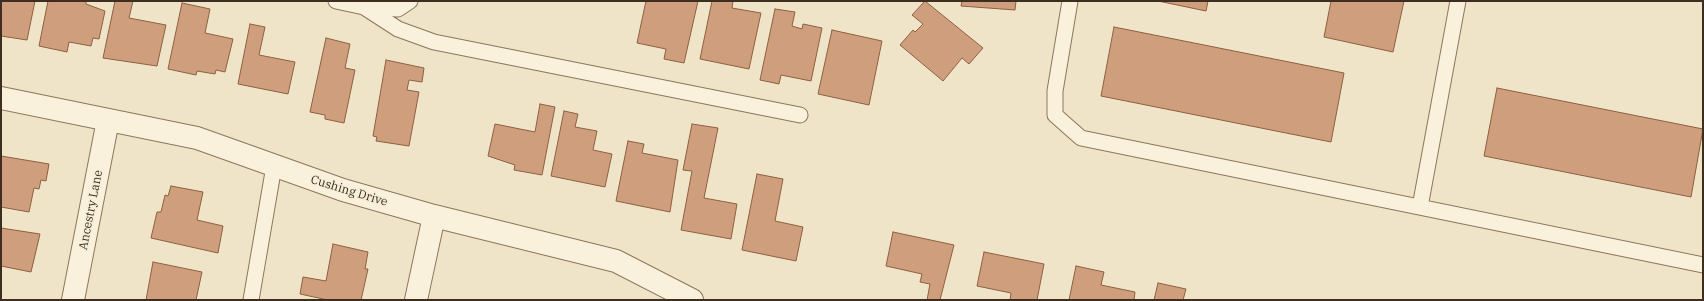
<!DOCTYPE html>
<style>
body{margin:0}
#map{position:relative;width:1704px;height:301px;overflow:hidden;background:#f0e4c8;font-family:"IBM Plex Serif",serif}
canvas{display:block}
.frame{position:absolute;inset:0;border:2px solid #3d2e20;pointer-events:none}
</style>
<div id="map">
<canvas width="1704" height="301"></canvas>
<div class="frame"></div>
</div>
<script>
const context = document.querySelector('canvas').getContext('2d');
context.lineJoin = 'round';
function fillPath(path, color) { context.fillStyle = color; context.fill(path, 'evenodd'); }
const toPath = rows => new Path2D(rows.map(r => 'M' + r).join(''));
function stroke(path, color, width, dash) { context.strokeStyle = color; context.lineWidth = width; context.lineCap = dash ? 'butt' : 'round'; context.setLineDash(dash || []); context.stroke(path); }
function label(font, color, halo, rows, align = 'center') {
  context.font = font + ' "IBM Plex Serif",serif'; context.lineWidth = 3.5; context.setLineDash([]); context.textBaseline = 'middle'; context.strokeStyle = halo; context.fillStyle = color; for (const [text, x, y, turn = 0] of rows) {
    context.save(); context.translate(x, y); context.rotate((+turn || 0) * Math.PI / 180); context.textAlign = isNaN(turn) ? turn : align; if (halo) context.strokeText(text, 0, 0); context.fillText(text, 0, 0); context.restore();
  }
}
const building = toPath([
 [1,1,35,1,27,40,1,36,1,1],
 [48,1,86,1,86,4,105,11,99,39,93,38,91,46,69,42,67,52,39,46,48,1],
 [115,1,133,1,129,18,166,25,157,66,103,58,115,1],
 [646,1,698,1,684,63,664,59,666,49,637,43,646,1],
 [712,1,733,1,732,8,761,13,749,69,700,59,712,1],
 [925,1,983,48,969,64,962,58,943,81,900,45,913,30,915,32,923,24,912,15,925,1],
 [962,1,1016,1,1015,10,961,6,962,1],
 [1158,1,1208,1,1206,11,1158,1],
 [1331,1,1404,1,1393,52,1324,37,1331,1],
 [182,3,210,9,205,33,233,39,225,72,216,70,215,74,197,71,196,75,168,69,182,3],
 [775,9,795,12,792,26,802,29,803,24,822,28,811,81,781,75,779,84,760,80,775,9],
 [250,24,265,27,259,55,295,62,288,94,238,84,250,24],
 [1114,27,1344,73,1331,142,1101,96,1114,27],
 [832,30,882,41,869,105,818,94,832,30],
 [326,38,350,44,345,68,355,70,344,123,325,119,325,115,310,112,326,38],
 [386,60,424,68,422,82,409,80,407,90,419,92,409,146,376,141,377,137,373,136,386,60],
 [1497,88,1703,129,1691,197,1484,156,1497,88],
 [540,104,555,107,542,175,514,170,515,165,488,156,495,124,535,132,540,104],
 [564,111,578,114,575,127,597,131,593,150,612,154,605,187,551,176,564,111],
 [692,124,718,128,704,198,737,204,731,239,681,230,692,171,683,170,692,124],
 [628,141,644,144,642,153,678,160,670,212,616,201,628,141],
 [1,156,49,164,46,181,41,180,39,189,34,188,29,212,1,207,1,156],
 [757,174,783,179,775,221,803,227,796,261,742,250,757,174],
 [171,186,203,192,197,220,223,226,218,253,151,238,157,212,161,212,165,195,168,196,171,186],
 [1,228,40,234,31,272,1,266,1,228],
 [893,232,954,245,940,300,927,300,930,284,920,282,922,274,886,266,893,232],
 [333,244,368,252,365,269,368,269,361,300,328,300,300,294,303,277,326,281,333,244],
 [984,252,1044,264,1037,300,1010,300,1011,293,977,286,984,252],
 [153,262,202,272,196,300,146,300,153,262],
 [1076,266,1104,272,1101,285,1135,292,1134,300,1069,300,1076,266],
 [1158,283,1186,289,1183,300,1154,300,1158,283]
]);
fillPath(building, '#cf9f7d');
stroke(building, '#8d5f41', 1);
const service = toPath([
 [336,1,364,7,398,9,410,1],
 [1070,1,1055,91,1055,115,1081,138,1703,265],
 [364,7,398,29,434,42,800,115],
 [1420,207,1458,1],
 [251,300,274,166]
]);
const minor = toPath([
 [1,98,197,138,343,190,434,216,616,261,692,300],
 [73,300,108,120],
 [416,300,434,216]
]);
stroke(service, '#8d765c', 17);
stroke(minor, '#8d765c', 24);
stroke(service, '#faf1dc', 15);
stroke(minor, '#faf1dc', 22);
label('12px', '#3d2e20', '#f7eed8', [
 ["Cushing Drive",349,191,17],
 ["Ancestry Lane",91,210,-79]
]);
</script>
